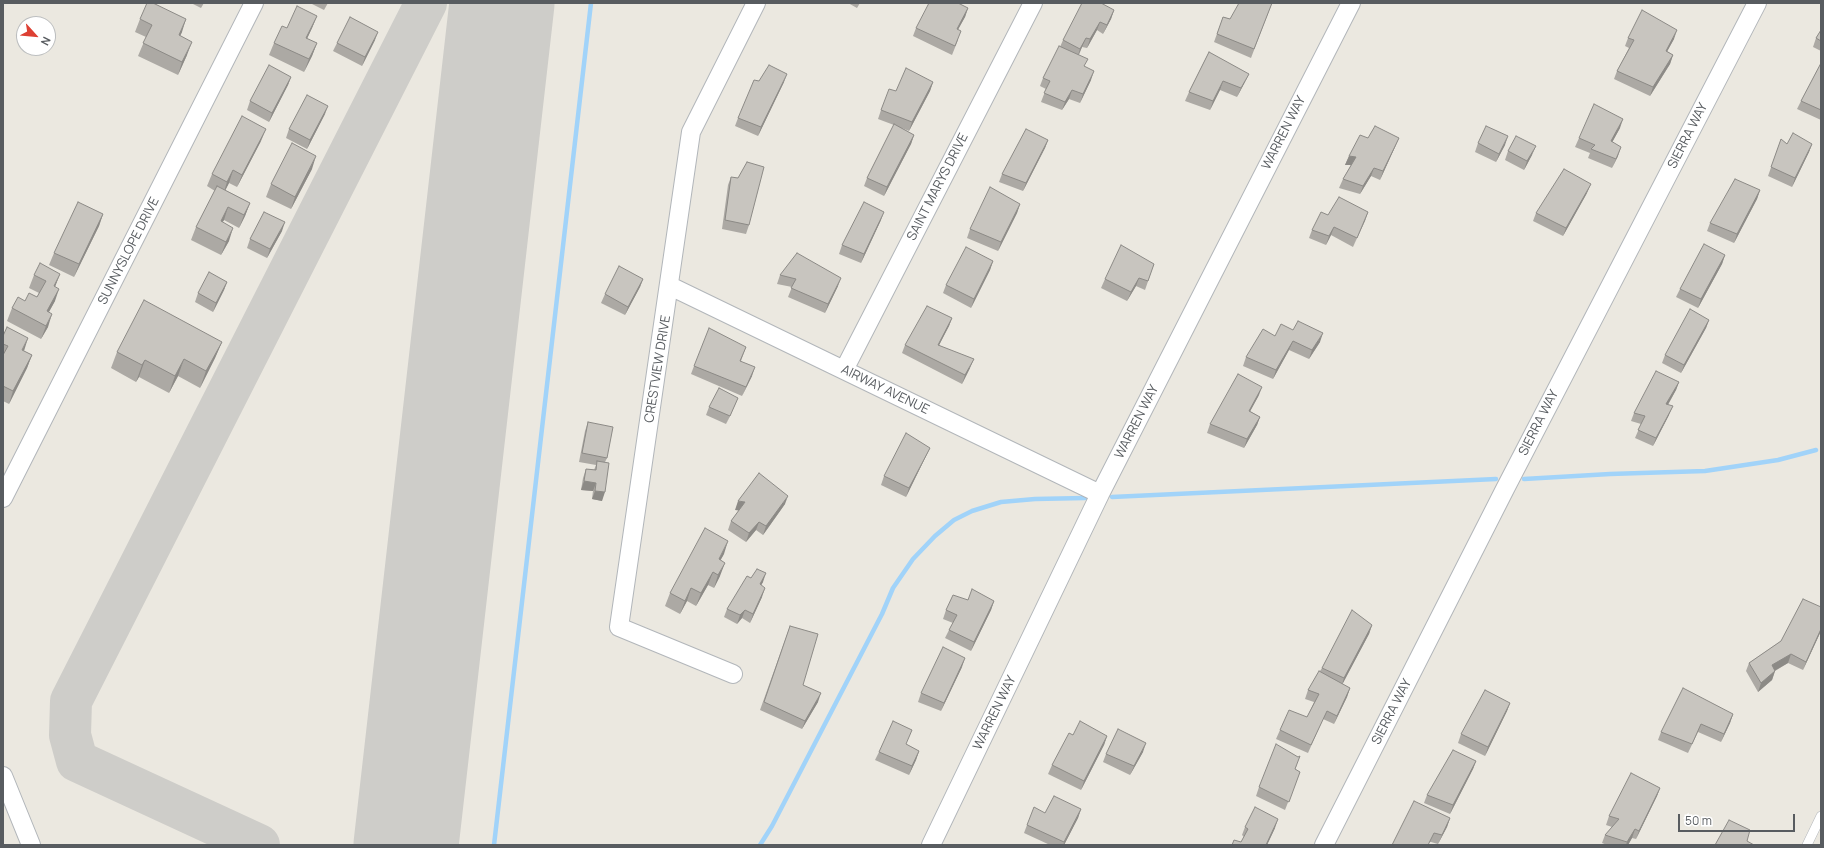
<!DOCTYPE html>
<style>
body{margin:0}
#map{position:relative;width:1824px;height:848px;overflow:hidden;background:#ebe8e0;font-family:Manrope,sans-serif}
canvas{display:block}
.frame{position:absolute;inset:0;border:4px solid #585c60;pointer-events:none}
.north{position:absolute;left:16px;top:16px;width:40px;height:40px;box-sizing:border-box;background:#fff;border:1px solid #bcbebf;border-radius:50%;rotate:117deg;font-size:11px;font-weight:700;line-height:16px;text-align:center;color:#585c60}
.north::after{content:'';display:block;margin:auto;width:14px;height:18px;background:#dd4033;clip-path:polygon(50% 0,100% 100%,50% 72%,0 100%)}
.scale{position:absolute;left:1678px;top:814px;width:117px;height:18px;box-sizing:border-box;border:2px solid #585c60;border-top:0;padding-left:5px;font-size:12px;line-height:14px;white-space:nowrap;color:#585c60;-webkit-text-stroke:3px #fff;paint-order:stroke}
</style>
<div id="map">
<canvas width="1824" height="848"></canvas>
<div class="frame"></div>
<div class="north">N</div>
<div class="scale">50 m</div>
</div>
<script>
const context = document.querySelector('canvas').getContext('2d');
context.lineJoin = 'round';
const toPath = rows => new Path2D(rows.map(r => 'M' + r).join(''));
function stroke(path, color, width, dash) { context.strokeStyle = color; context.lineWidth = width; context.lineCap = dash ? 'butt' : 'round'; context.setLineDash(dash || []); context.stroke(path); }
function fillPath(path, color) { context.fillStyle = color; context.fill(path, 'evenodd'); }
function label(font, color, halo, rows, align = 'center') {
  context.font = font + ' Manrope,sans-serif'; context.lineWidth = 4; context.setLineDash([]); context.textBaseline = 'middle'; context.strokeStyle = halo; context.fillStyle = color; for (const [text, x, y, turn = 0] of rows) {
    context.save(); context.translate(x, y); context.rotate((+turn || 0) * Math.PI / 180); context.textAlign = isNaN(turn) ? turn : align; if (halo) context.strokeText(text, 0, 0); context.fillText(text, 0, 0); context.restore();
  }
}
stroke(toPath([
 [1524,479,1610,474,1705,471,1778,460,1816,450],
 [1112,497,1496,479],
 [494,845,591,3],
 [760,845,772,826,882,614,893,588,913,559,935,536,954,520,972,511,1001,502,1035,499,1085,498]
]), '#a1d3f9', 4.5);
stroke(toPath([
 [259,845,77,761,70,735,71,701,426,3]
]), '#cecdc9', 42);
stroke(toPath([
 [406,845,502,3]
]), '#cecdc9', 105);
const lane = toPath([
 [1807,845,1821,816]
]);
const street = toPath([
 [670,286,1100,494],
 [844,370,1033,3],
 [3,498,254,3],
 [733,674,619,627,691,132,756,3],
 [3,776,31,845],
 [931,845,1100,494,1351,3],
 [1324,845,1506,487,1757,3]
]);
stroke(lane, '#b2b6ba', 10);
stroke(street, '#b2b6ba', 20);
stroke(lane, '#fff', 9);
stroke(street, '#fff', 18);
fillPath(toPath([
 [191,3,204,3,201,8],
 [310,3,328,3,324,10],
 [848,3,860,3,857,8],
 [1272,3,1251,58,1214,42,1223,17,1230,19],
 [968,8,965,17,958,29,958,40,952,55,913,36,916,28],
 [1114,10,1111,19,1103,34,1097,30,1087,48,1082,47,1079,55,1091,80,1080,103,1069,99,1062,110,1041,102,1046,89,1040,86,1043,78,1060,47,1063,40],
 [317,16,312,28,307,39,317,43,312,56,304,72,269,55,274,43,287,28],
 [140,19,182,32,180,36,187,55,178,75,138,56,146,37,135,32],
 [1821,30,1821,51,1813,47,1816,38],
 [1628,38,1674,39,1667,51,1673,55,1670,64,1650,96,1614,79,1617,71,1629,48,1625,46],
 [375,40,362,66,333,51,337,43],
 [1209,52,1245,82,1237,97,1220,90,1210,110,1185,101,1189,92],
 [1821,63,1821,120,1797,109,1801,101],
 [291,77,288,85,269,122,247,110,250,101],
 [759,81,784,82,758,136,735,126,738,118],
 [933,82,930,91,909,131,902,128,914,135,911,144,884,196,864,186,867,178,894,125,878,119,881,110,896,91],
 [325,114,307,149,286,138,289,129],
 [1620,128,1612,142,1618,156,1612,168,1588,158,1590,153,1575,147,1579,138],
 [1368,138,1399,138,1395,147,1380,180,1371,176,1360,194,1339,188,1343,179,1351,165,1345,165,1349,156],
 [1781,139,1787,144,1812,144,1809,152,1792,187,1768,176],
 [1048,140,1045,148,1023,191,999,182,1002,174],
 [261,141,237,187,229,183,225,190,250,203,245,216,239,228,224,220,222,222,229,241,221,255,191,240,196,227,215,191,207,186,212,174],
 [1478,143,1505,145,1496,162,1475,152],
 [1508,151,1532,155,1524,170,1505,160],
 [312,169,291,209,266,197,271,184],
 [731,177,749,225,746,234,722,229,728,185],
 [1760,190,1757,199,1734,243,1707,231,1710,223],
 [1587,193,1563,236,1533,221,1536,213],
 [1020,204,1017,213,998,251,967,238,970,229],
 [1368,212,1353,247,1331,235,1326,245,1309,238,1312,230,1328,215],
 [103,214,99,226,74,277,49,265,54,253],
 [881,220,861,263,839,254,842,245],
 [282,231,267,258,247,248,250,239],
 [1725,255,1722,264,1698,308,1676,297,1680,289],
 [993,261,990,270,971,308,943,293,946,285],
 [1154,264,1145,290,1136,286,1127,301,1101,288,1105,279],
 [60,274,55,286,55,301,49,312,48,327,41,339,7,321,12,308,25,301,37,297,39,293,29,288,34,275],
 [780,275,838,286,825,313,788,297,792,287,777,284],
 [643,279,640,287,625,315,601,303,605,294],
 [227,282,224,290,213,312,195,302,198,293],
 [952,318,949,326,939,345,970,368,962,384,902,353,905,345],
 [1709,320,1706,328,1681,373,1662,363,1665,355],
 [3,336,24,351,32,355,27,368,9,404,3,401],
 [1275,336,1320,342,1309,359,1289,350,1273,379,1243,366,1246,357],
 [222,342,215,358,200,388,178,376,169,393,139,377,136,382,111,368,117,352],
 [746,347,741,361,752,376,742,396,691,374,694,366],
 [1679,382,1676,390,1668,405,1669,415,1653,446,1635,438,1641,424,1631,421,1634,413],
 [1259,395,1250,411,1260,417,1257,425,1244,448,1207,433,1210,424],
 [738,398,726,424,706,415,709,407],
 [588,422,607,458,605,462,602,501,592,499,593,491,581,490,583,478,586,469,594,470,596,465,579,462,585,431],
 [930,448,926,456,906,497,881,485,884,476],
 [785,504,763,535,756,530,746,542,728,530,731,521,739,510,735,510],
 [724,554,720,560,720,576,714,588,708,585,696,606,687,601,680,614,665,606,670,593],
 [751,578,763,582,761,585,762,597,750,623,742,618,737,624,724,617,727,609],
 [968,600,994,601,991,610,971,651,945,638,949,630,953,623,943,619,946,610],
 [1821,607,1821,631,1803,670,1788,663,1775,671,1772,680,1758,692,1746,671,1749,663,1781,641],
 [1372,625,1369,634,1342,684,1350,688,1347,697,1334,724,1323,719,1308,753,1276,739,1280,730,1307,717,1314,702,1305,699,1308,690,1320,671,1322,668],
 [790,626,803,685,818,702,802,729,760,710],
 [962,667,941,711,918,702,921,693],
 [1510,703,1507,711,1485,756,1458,743,1461,734],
 [1733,714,1730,723,1721,742,1698,732,1688,753,1658,740,1661,732],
 [1073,735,1107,736,1104,745,1081,790,1048,774,1052,765],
 [906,744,919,751,916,760,909,775,875,760,879,752],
 [1143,752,1130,775,1103,762,1106,754],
 [1476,761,1473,769,1450,814,1424,803,1427,795],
 [1297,765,1295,769,1300,772,1285,810,1256,796,1259,787],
 [1660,788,1657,796,1636,839,1632,838,1628,845,1607,845,1602,843,1605,835,1612,827,1606,825,1609,816],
 [1081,809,1078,818,1064,845,1050,845,1024,833,1027,825,1045,813],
 [1450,818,1447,827,1438,844,1431,842,1392,845],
 [1245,827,1275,828,1267,845,1232,845,1241,842,1244,837,1242,835]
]), '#aca9a4');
fillPath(toPath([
 [968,8,965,17,954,37,957,29],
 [1114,10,1111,19,1103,34,1107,25],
 [317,16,312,28,301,51,306,38],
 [186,19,182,32,174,48,179,35],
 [1100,22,1097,30,1087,48,1090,39],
 [1677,30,1674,39,1663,59,1666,51],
 [378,32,375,40,362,66,365,57],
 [1086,38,1082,47,1077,58,1080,49],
 [192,42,187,55,178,75,182,62],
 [317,43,312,56,304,72,309,59],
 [1673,55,1670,64,1650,96,1653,87],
 [1094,71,1091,80,1080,103,1083,94],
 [787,74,784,82,758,136,761,127],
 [1249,74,1245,82,1237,97,1241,88],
 [291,77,288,85,269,122,272,113],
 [1223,81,1220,90,1210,110,1213,101],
 [933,82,930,91,909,131,912,122],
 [1072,90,1069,99,1062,110,1065,102],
 [328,106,325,114,307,149,310,140],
 [1623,119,1620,128,1608,150,1611,141],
 [266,129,261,141,237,187,242,175],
 [914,135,911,144,884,196,887,187],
 [1508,136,1505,145,1496,162,1499,154],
 [1399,138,1395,147,1380,180,1383,171],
 [1048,140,1045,148,1023,191,1026,183],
 [1812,144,1809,152,1792,187,1795,178],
 [1536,146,1532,155,1524,170,1527,161],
 [1621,147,1618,156,1612,168,1616,159],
 [316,156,312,169,291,209,295,197],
 [1349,156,1356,157,1353,165,1345,165],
 [1374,168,1371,176,1360,194,1363,186],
 [233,170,229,183,223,195,227,182],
 [1591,184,1587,193,1563,236,1566,228],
 [1760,190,1757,199,1734,243,1737,234],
 [250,203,245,216,239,228,244,215],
 [1020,204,1017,213,998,251,1001,242],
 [228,207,224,220,216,234,221,221],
 [884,212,881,220,861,263,864,254],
 [1368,212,1365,221,1353,247,1357,238],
 [103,214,99,226,74,277,79,264],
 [285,222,282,231,267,258,270,249],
 [1334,227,1331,235,1326,245,1329,236],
 [233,228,229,241,221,255,226,242],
 [1725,255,1722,264,1698,308,1701,299],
 [993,261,990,270,971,308,974,299],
 [60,274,55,287,54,286],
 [841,278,838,286,825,313,828,304],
 [1139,278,1136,286,1127,301,1131,292],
 [643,279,640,287,625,315,628,307],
 [227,282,224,290,213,312,216,303],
 [59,289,55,301,42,324,47,311],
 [52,314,48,327,41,339,46,326],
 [952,318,949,326,935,353,938,345],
 [1709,320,1706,328,1681,373,1684,365],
 [1323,333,1320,342,1309,359,1312,350],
 [28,338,24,351,22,350],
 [1293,341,1289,350,1273,379,1276,370],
 [222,342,215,358,200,388,206,371],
 [32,355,27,368,9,404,13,391],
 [184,359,178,376,169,393,175,376],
 [974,359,970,368,962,384,965,375],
 [145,360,139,377,136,382,142,365],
 [755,367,752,376,742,396,746,387],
 [1679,382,1676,390,1663,413,1666,404],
 [1262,387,1259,395,1246,419,1249,411],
 [738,398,734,406,726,424,730,416],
 [1673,406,1669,415,1653,446,1656,438],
 [1260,417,1257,425,1244,448,1247,439],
 [930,448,926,456,906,497,909,488],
 [584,481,596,483,593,491,581,490],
 [595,491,605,492,602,501,592,499],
 [788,496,785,504,763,535,766,526],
 [738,501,745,502,742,511,735,510],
 [759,522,756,530,746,542,749,533],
 [728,541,724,554,714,572,719,559],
 [725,563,720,576,714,588,718,575],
 [713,572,708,585,696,606,701,593],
 [766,573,763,582,757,593,760,584],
 [691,588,687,601,680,614,685,601],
 [765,588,762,597,750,623,753,614],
 [994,601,991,610,971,651,974,642],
 [745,610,742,618,737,624,740,615],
 [1372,625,1369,634,1341,687,1344,678],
 [1821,629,1821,631,1803,670,1806,662],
 [1791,654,1788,663,1769,674,1772,665],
 [965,658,962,667,941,711,944,703],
 [1775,671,1772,680,1758,692,1761,683],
 [1350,688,1347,697,1334,724,1337,716],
 [821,693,818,702,802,729,805,721],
 [1510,703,1507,711,1485,756,1488,747],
 [1733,714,1730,723,1721,742,1724,734],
 [1107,736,1104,745,1081,790,1084,781],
 [1146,743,1143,752,1130,775,1134,766],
 [919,751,916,760,909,775,912,766],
 [1476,761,1473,769,1450,814,1453,805],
 [1660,788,1657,796,1636,839,1639,831],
 [1081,809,1078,818,1064,845,1063,845],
 [1450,818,1447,827,1438,844,1442,835],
 [1278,819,1275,828,1267,845,1266,845],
 [1635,829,1632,838,1628,845,1626,845,1627,842]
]), '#8c8a86');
const building = toPath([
 [147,3,153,3,186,19,179,35,192,42,182,62,143,43,152,25,140,19,147,3],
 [929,3,958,3,968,8,957,29,961,31,955,46,916,28,929,3],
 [1082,3,1101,3,1114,10,1107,25,1100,22,1090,39,1086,38,1080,49,1063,40,1082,3],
 [1239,3,1272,3,1254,49,1217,34,1223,17,1230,19,1239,3],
 [297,6,317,16,306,38,317,43,309,59,274,43,282,26,287,28,297,6],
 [1642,10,1677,30,1666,51,1673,55,1653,87,1617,71,1634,40,1628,38,1642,10],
 [350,17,378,32,365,57,337,43,350,17],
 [1821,30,1821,41,1816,38,1821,30],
 [1059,46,1088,59,1084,66,1094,71,1083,94,1072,90,1065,102,1044,93,1050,81,1043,78,1059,46],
 [1209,52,1249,74,1241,88,1223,81,1213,101,1189,92,1209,52],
 [1821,63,1821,110,1801,101,1821,63],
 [269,65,291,77,272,113,250,101,269,65],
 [769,65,787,74,761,127,738,118,754,80,759,81,769,65],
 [906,68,933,82,912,122,881,110,889,89,896,91,906,68],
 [307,95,328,106,310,140,289,129,307,95],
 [1594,104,1623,119,1611,141,1621,147,1616,159,1591,149,1595,145,1579,138,1594,104],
 [242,116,266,129,242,175,233,170,227,182,212,174,242,116],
 [894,124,914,135,887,187,867,178,894,124],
 [1375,126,1399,138,1383,171,1374,168,1363,186,1343,179,1356,157,1349,156,1360,135,1368,138,1375,126],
 [1486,126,1508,136,1499,154,1478,143,1486,126],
 [1026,129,1048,140,1026,183,1002,174,1026,129],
 [1793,133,1812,144,1795,178,1771,167,1781,139,1787,144,1793,133],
 [1516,136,1536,146,1527,161,1508,151,1516,136],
 [292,143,316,156,295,197,271,184,292,143],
 [747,162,764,167,749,225,725,220,731,177,738,178,747,162],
 [1564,169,1591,184,1566,228,1536,213,1564,169],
 [1735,179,1760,190,1737,234,1710,223,1735,179],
 [217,186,250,203,244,215,228,207,221,221,233,228,226,242,196,227,217,186],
 [990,187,1020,204,1001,242,970,229,990,187],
 [1339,197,1368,212,1357,238,1334,227,1329,236,1312,230,1321,212,1328,215,1339,197],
 [78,202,103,214,79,264,54,253,78,202],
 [864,202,884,212,864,254,842,245,864,202],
 [264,212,285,222,270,249,250,239,264,212],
 [1704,244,1725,255,1701,299,1680,289,1704,244],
 [1121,245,1154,264,1148,281,1139,278,1131,292,1105,279,1121,245],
 [966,247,993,261,974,299,946,285,966,247],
 [797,253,841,278,828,304,791,288,796,279,780,275,797,253],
 [40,263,60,274,54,286,59,289,47,311,52,314,46,326,12,308,18,297,25,301,29,293,37,297,46,281,34,275,40,263],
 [619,266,643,279,628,307,605,294,619,266],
 [209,272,227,282,216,303,198,293,209,272],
 [144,300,222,342,206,371,184,359,175,376,145,360,142,365,117,352,144,300],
 [927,306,952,318,938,345,974,359,965,375,905,345,927,306],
 [1690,309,1709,320,1684,365,1665,355,1690,309],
 [1298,321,1323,333,1312,350,1293,341,1276,370,1246,357,1263,329,1275,336,1281,324,1293,330,1298,321],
 [7,327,28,338,22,350,32,355,13,391,3,386,3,355,8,346,3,344,3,336,7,327],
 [709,328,746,347,740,361,755,367,746,387,694,366,709,328],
 [1656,371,1679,382,1666,404,1673,406,1656,438,1638,430,1645,416,1634,413,1656,371],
 [1238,374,1262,387,1249,411,1260,417,1247,439,1210,424,1238,374],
 [719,388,738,398,730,416,709,407,719,388],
 [588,422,613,427,607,458,582,453,588,422],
 [906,433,930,448,909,488,884,476,906,433],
 [597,461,609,463,605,492,595,491,596,483,584,481,586,469,596,470,597,461],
 [759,473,788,496,766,526,759,522,749,533,731,521,745,502,738,501,759,473],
 [705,528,728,541,719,559,725,563,718,575,713,572,701,593,691,588,685,601,670,593,705,528],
 [757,569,766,573,760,584,765,588,753,614,745,610,740,615,727,609,747,576,751,578,757,569],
 [972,589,994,601,974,642,949,630,957,615,946,610,953,595,968,600,972,589],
 [1803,599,1821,607,1821,629,1806,662,1791,654,1772,665,1775,671,1761,683,1749,663,1781,641,1803,599],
 [1352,610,1372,625,1344,678,1322,668,1352,610],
 [790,626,818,634,803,685,821,693,805,721,764,702,790,626],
 [943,647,965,658,944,703,921,693,943,647],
 [1319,671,1350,688,1337,716,1327,711,1311,745,1280,730,1289,710,1307,717,1319,694,1308,690,1319,671],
 [1683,688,1733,714,1724,734,1701,724,1692,744,1661,732,1683,688],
 [1485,690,1510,703,1488,747,1461,734,1485,690],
 [893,721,912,730,906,744,919,751,912,766,879,752,893,721],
 [1080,721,1107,736,1084,781,1052,765,1069,733,1073,735,1080,721],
 [1118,729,1146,743,1134,766,1106,754,1118,729],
 [1276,744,1298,757,1300,756,1295,769,1300,772,1289,802,1259,787,1276,744],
 [1453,750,1476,761,1453,805,1427,795,1453,750],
 [1631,773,1660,788,1639,831,1635,829,1627,842,1605,835,1619,819,1609,816,1631,773],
 [1054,796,1081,809,1064,842,1027,825,1034,807,1045,813,1054,796],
 [1414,801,1450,818,1442,835,1434,833,1428,845,1392,845,1414,801],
 [1255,807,1278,819,1266,845,1232,845,1234,840,1241,842,1248,829,1245,827,1255,807],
 [1729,820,1750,830,1747,841,1754,845,1715,845,1729,820]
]);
fillPath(building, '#c8c5bf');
stroke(building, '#8c8a86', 1);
label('13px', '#585c60', '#fff', [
 ["WARREN WAY",1284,133,-63],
 ["SIERRA WAY",1688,136,-63],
 ["SAINT MARYS DRIVE",938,187,-63],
 ["SUNNYSLOPE DRIVE",129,251,-63],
 ["CRESTVIEW DRIVE",658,369,-81],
 ["AIRWAY AVENUE",885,390,26],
 ["WARREN WAY",1137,422,-63],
 ["SIERRA WAY",1539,423,-63],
 ["SIERRA WAY",1392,712,-63],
 ["WARREN WAY",995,713,-64]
]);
</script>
